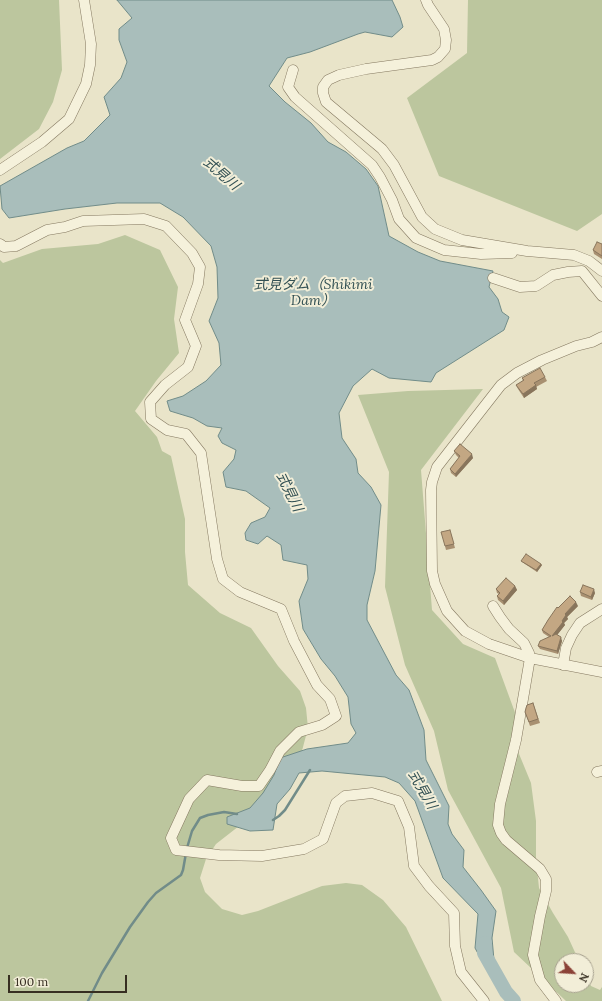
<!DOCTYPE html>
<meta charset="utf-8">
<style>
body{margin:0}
#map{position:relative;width:602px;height:1001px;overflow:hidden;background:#e9e4c9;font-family:Lora,serif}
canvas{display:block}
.north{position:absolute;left:554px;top:953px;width:40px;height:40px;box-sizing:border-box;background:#f2eed8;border:1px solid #a7a18f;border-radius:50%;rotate:115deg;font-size:11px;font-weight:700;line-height:16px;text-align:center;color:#362e21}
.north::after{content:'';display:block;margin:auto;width:14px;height:18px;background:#8b4237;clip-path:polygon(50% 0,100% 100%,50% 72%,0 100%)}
.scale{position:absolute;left:8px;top:975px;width:119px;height:18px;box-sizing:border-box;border:2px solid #362e21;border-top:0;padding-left:5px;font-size:12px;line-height:14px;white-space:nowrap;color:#362e21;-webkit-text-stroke:3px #f2eed8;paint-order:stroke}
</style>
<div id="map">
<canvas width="602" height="1001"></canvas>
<div class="north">N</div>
<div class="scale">100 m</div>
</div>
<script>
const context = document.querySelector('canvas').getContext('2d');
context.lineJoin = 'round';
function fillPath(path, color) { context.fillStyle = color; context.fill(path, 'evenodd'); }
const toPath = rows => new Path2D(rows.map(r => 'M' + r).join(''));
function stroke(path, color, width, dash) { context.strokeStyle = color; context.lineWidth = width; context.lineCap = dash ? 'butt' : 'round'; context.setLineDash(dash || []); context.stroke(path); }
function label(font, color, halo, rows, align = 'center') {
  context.font = font + ' Lora,"Noto Sans JP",serif'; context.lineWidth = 4; context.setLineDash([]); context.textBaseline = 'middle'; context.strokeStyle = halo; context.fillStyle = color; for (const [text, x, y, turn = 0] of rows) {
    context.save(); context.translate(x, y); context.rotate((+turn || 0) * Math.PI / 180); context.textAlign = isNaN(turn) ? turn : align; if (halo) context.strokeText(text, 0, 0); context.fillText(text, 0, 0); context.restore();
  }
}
fillPath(toPath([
 [0,0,59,0,62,70,53,102,39,129,0,159],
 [468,0,602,0,602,214,577,231,439,176,407,98,467,53],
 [125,235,160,250,178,287,174,319,179,353,156,381,135,411,157,437,162,451,171,456,185,519,185,552,188,585,220,613,251,628,278,666,300,691,306,708,308,728,298,766,280,794,216,844,206,859,200,878,205,892,222,909,242,915,258,911,322,886,346,883,362,885,383,900,406,927,442,1001,0,1001,0,260,3,263,42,249,98,244],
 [483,389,421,470,432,610,463,644,495,658,517,718,517,749,531,783,536,821,536,859,539,888,553,913,568,937,579,961,562,961,562,985,586,985,586,976,591,986,600,990,602,987,602,1001,566,1001,514,952,501,888,448,790,434,731,405,665,385,587,389,472,358,395,408,391]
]), '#bcc69e');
const water = toPath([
 [117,0,392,0,400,17,403,27,392,37,365,32,358,34,310,52,287,58,269,86,285,102,311,123,328,142,346,152,366,169,378,186,389,236,418,252,440,261,493,271,489,287,498,299,502,312,509,317,504,330,436,373,431,382,389,378,372,369,353,386,339,413,342,438,356,459,358,473,371,487,381,505,375,571,367,605,367,620,396,675,409,690,424,730,426,760,449,806,448,824,452,834,464,850,463,867,481,890,496,911,492,938,494,960,482,961,475,948,478,914,443,878,415,801,399,783,385,777,322,771,299,773,290,789,277,804,273,830,250,831,227,824,227,817,250,808,263,793,274,775,280,758,307,749,348,743,356,733,351,724,348,697,335,676,321,659,303,629,299,601,308,579,307,565,283,560,281,545,267,536,258,544,246,540,245,533,251,523,265,517,270,508,246,491,226,487,223,472,234,459,236,450,222,443,218,436,222,428,207,426,193,418,170,411,167,401,183,396,206,381,221,365,219,343,209,321,218,298,217,267,211,246,183,217,160,203,117,203,65,209,9,218,2,209,0,186,67,148,84,141,110,115,104,97,121,78,127,62,119,40,119,29,132,18,117,0]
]);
fillPath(water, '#a9bebb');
stroke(water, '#718c89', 1);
stroke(toPath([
 [273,820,279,816,285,810,310,770],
 [187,848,192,831,200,818,208,815,224,812,237,814],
 [88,1001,102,973,130,927,148,902,156,893,181,875,183,870,186,853]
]), '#718c89', 2.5);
stroke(toPath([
 [485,943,484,953,506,992,514,1001]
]), '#a9bebb', 14);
const minor = toPath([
 [426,0,428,5,444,29,446,40,445,49,438,57,432,60,366,69,339,75,328,80,323,87,323,93,326,102,382,149,394,165,422,217,435,229,462,240,527,251,574,255,589,261,602,271],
 [293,70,288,87,295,97,372,165,380,177,392,200,399,219,416,238,444,250,481,254,512,253],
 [0,170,42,142,69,119,86,84,90,65,91,44,84,0],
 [0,244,4,247,16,246,47,230,65,227,83,221,144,219,166,226,192,253,200,267,198,284,185,320,196,346,188,367,165,385,150,402,151,419,167,430,186,434,201,453,217,559,223,579,240,592,281,609,294,641,317,685,330,699,336,716,322,725,299,732,280,751,270,770,259,786,242,786,207,780,189,799,171,838,176,850,219,855,262,856,304,849,323,839,336,803,345,796,372,793,398,801,409,827,414,866,429,886,454,913,455,946,461,972,484,1001],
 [493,278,520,287,536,286,553,275,568,272,582,271,602,296],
 [602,337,592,342,576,346,542,360,517,373,501,385,437,467,432,482,431,490,432,571,435,584,447,611,465,631,489,644,530,658,602,672],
 [493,606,500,617,509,629,524,643,529,653,530,658,516,740,500,804,498,825,501,833,506,840,540,869,546,879,546,891,540,916,533,955,540,980,556,1001],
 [563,665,566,648,572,635,580,623,602,609],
 [597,772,602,771]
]);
stroke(minor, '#847860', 11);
stroke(minor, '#f5f1db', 10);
fillPath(toPath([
 [602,244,602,259,594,254,593,250],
 [545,377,547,381,536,387,537,389,524,398,518,389,516,385,523,381,522,378],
 [454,451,473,458,456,477,451,473,450,469,459,458,456,455],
 [451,534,455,548,446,550,445,546],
 [521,561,541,564,542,565,537,572,522,562],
 [515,586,517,590,504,605,498,600,497,596,499,594,497,593,496,589],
 [580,592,595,593,592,600,581,596],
 [578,606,567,617,568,619,564,623,565,625,557,635,562,641,558,654,540,649,538,646,549,637,543,633,542,630,548,621,548,620,558,608],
 [533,703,540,723,530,726,525,712]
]), '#a89071');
fillPath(toPath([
 [536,385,537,389,524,398,523,394],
 [472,454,473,458,456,477,455,474],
 [541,564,542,565,537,572,536,570],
 [515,586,517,590,504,605,503,601],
 [594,589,595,593,592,600,591,597],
 [576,602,578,606,567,617,568,619,564,623,565,625,554,639,552,636,562,621,565,614],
 [561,637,562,641,558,654,557,651]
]), '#88755c');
const building = toPath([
 [597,242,602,244,602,256,593,250,597,242],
 [540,368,545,377,534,383,536,385,523,394,516,385,524,380,522,378,540,368],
 [460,444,472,454,455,474,450,469,460,456,454,451,460,444],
 [450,530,454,544,445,546,441,532,450,530],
 [526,554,541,564,536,570,521,561,526,554],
 [506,578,515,586,503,601,497,596,500,593,496,589,506,578],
 [583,585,594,589,591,597,580,592,583,585],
 [570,596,576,602,565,614,566,615,562,621,563,622,552,636,556,634,561,637,557,651,538,646,540,641,551,636,542,630,548,620,557,607,558,608,570,596],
 [533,703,538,719,529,722,525,712,526,708,527,705,533,703]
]);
fillPath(building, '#c3a783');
stroke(building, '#88755c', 1);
label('italic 14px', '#335154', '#f2eed8', [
 ["式見川",221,174,41],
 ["式見ダム（Shikimi",313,285],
 ["Dam）",313,301],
 ["式見川",289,492,64],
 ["式見川",422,790,60]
]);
</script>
